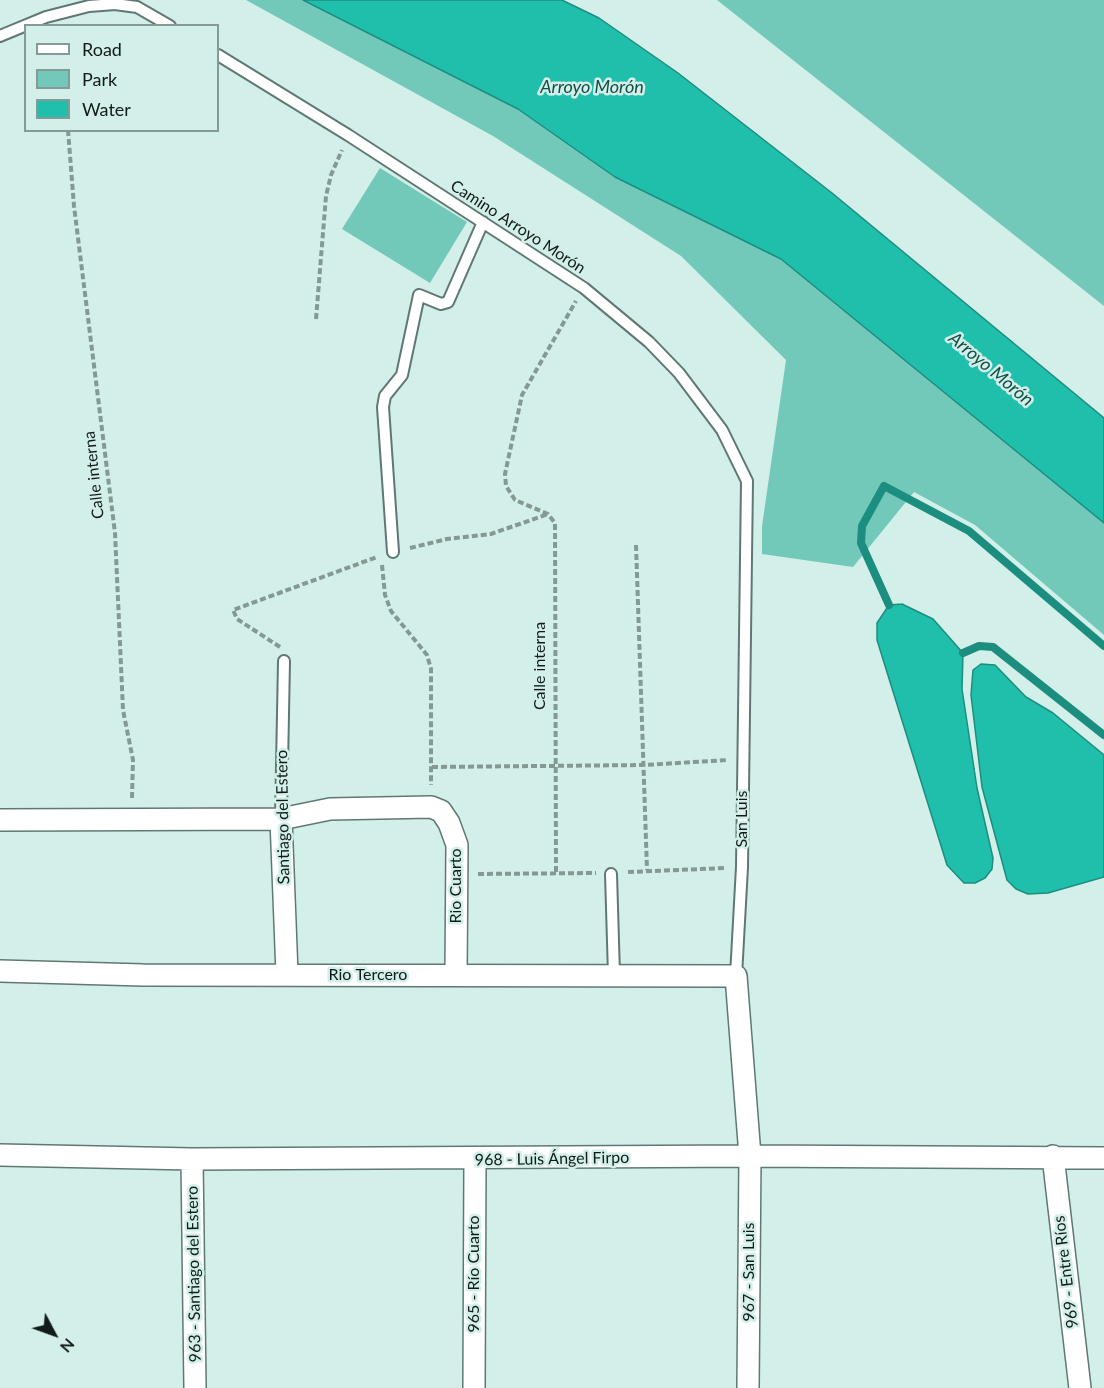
<!DOCTYPE html>
<meta charset="utf-8">
<style>
body{margin:0}
#map{position:relative;width:1104px;height:1388px;overflow:hidden;background:#d3efe9;font-family:Lato,sans-serif}
canvas{display:block}
.legend{position:absolute;left:24px;top:24px;width:195px;height:108px;box-sizing:border-box;background:#d3efe9;border:2px solid #859a96;margin:0;padding:8px 10px;list-style:none;font-size:18px;color:#111b19}
.legend li{display:flex;align-items:center;gap:12px;height:30px}
.legend b{width:30px;border:2px solid #859a96}
.north{position:absolute;left:24px;top:1304px;width:60px;height:60px;-webkit-text-stroke:4px #d3efe9;paint-order:stroke;rotate:131deg;font-size:16px;font-weight:700;line-height:24px;text-align:center;color:#111b19}
.north::after{content:'';display:block;margin:auto;width:21px;height:27px;background:#111b19;clip-path:polygon(50% 0,100% 100%,50% 72%,0 100%)}
</style>
<div id="map">
<canvas width="1104" height="1388"></canvas>
<ul class="legend">
<li><b style="height:8px;background:#fff"></b>Road</li>
<li><b style="height:16px;background:#72c9ba"></b>Park</li>
<li><b style="height:16px;background:#20bfab"></b>Water</li>
</ul>
<div class="north">N</div>
</div>
<script>
const context = document.querySelector('canvas').getContext('2d');
context.lineJoin = 'round';
function fillPath(path, color) { context.fillStyle = color; context.fill(path, 'evenodd'); }
const toPath = rows => new Path2D(rows.map(r => 'M' + r).join(''));
function stroke(path, color, width, dash) { context.strokeStyle = color; context.lineWidth = width; context.lineCap = dash ? 'butt' : 'round'; context.setLineDash(dash || []); context.stroke(path); }
function label(font, color, halo, rows, align = 'center') {
  context.font = font + ' Lato,sans-serif'; context.lineWidth = 5; context.setLineDash([]); context.textBaseline = 'middle'; context.strokeStyle = halo; context.fillStyle = color; for (const [text, x, y, turn = 0] of rows) {
    context.save(); context.translate(x, y); context.rotate((+turn || 0) * Math.PI / 180); context.textAlign = isNaN(turn) ? turn : align; if (halo) context.strokeText(text, 0, 0); context.fillText(text, 0, 0); context.restore();
  }
}
fillPath(toPath([
 [246,0,303,0,518,109,615,177,781,259,1104,523,1104,635,975,525,914,492,853,567,762,554,762,526,786,360,681,256,493,136],
 [717,0,1104,0,1104,306],
 [380,168,467,222,430,283,342,229]
]), '#72c9ba');
const water = toPath([
 [303,0,562,0,599,18,678,73,832,193,1104,418,1104,523,781,259,615,177,518,109,303,0],
 [902,604,933,619,963,653,962,689,977,788,993,858,992,869,985,878,975,883,964,883,947,865,877,640,877,623,889,605,902,604],
 [981,664,995,665,1026,697,1053,713,1104,755,1104,877,1048,893,1028,894,1016,889,1007,880,982,787,971,695,973,670,981,664]
]);
fillPath(water, '#20bfab');
stroke(water, '#1c8e7f', 1.5);
stroke(toPath([
 [889,605,861,543,862,526,884,486,969,531,1104,646],
 [963,653,979,646,993,647,1104,735]
]), '#1c8e7f', 8);
const lane = toPath([
 [0,36,46,17,89,6,115,4,137,7,170,26],
 [218,55,348,135,584,288,649,342,679,373,722,430,747,481,742,867,736,976],
 [393,552,383,407,385,396,402,375,419,295,441,304,448,302,483,222],
 [281,819,284,661],
 [611,874,614,975]
]);
const street = toPath([
 [281,819,287,974],
 [0,820,281,819,330,809,431,807,441,811,449,823,457,845,456,975],
 [0,971,143,975,736,976,750,1156,748,1388],
 [0,1155,192,1159,750,1156,1104,1158],
 [1053,1156,1080,1388],
 [192,1159,195,1388],
 [474,1388,475,1160]
]);
stroke(lane, '#607873', 14);
stroke(street, '#607873', 24);
stroke(toPath([
 [68,130,74,206,115,533,123,710,133,760,132,798],
 [316,319,326,196,331,175,342,150],
 [636,545,647,870],
 [410,548,447,539,491,534,548,514],
 [382,565,385,595,391,611,427,655,431,669,431,785],
 [280,647,237,619,233,610,377,557],
 [432,767,644,765,728,760],
 [556,872,555,523,548,514,515,500,506,486,505,474,522,395,576,301],
 [628,872,725,868],
 [478,874,596,873]
]), '#849994', 4, [6, 3]);
stroke(lane, '#fff', 10);
stroke(street, '#fff', 21);
label('16px', '#111b19', '#d3efe9', [
 ["Camino Arroyo Morón",518,227,33],
 ["Calle interna",94,475,-96],
 ["Calle interna",540,666,-90],
 ["Santiago del Estero",283,817,-91],
 ["San Luis",742,819,-90],
 ["Rio Cuarto",456,886,-90],
 ["Rio Tercero",368,975],
 ["968 - Luis Ángel Firpo",552,1159,-1],
 ["967 - San Luis",749,1272,-90],
 ["969 - Entre Ríos",1066,1272,-97],
 ["963 - Santiago del Estero",194,1274,-91],
 ["965 - Río Cuarto",474,1274,-90]
]);
label('italic 18px', '#114f46', '#d3efe9', [
 ["Arroyo Morón",592,87],
 ["Arroyo Morón",991,369,40]
]);
</script>
